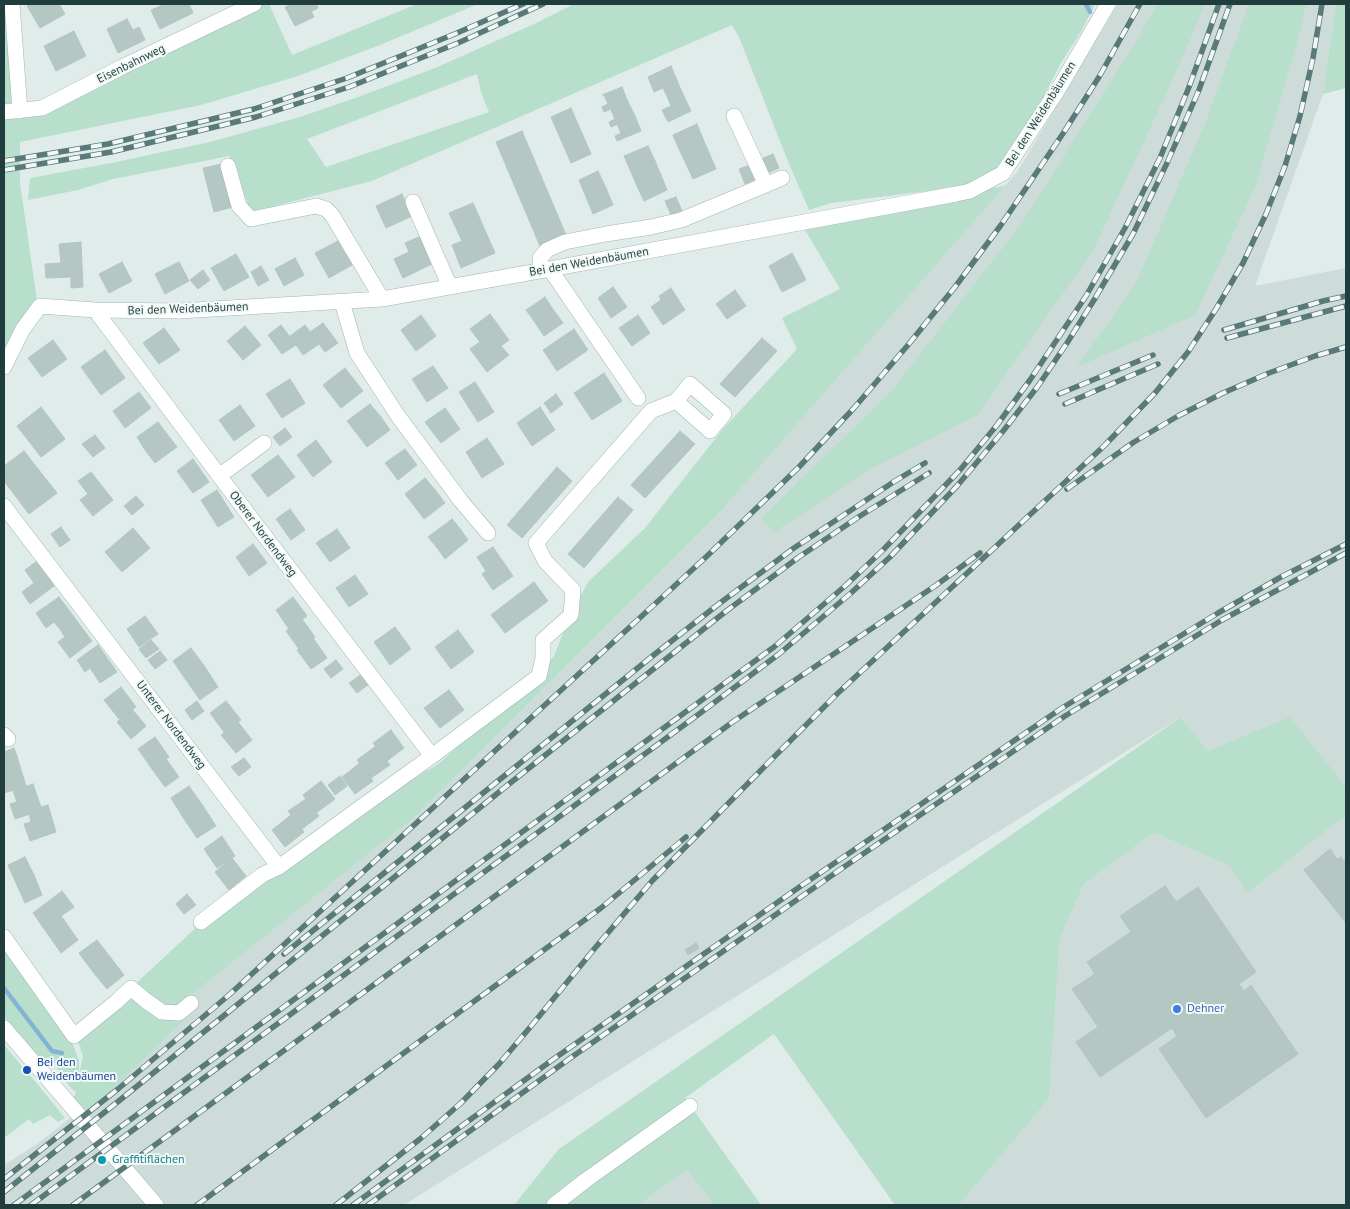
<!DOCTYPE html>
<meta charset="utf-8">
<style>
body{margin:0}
#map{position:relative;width:1350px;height:1209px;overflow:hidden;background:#e0ecea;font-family:"PT Sans",sans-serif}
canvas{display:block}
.frame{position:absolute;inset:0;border:5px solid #1f3d3d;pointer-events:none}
</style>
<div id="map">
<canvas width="1350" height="1209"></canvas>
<div class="frame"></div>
</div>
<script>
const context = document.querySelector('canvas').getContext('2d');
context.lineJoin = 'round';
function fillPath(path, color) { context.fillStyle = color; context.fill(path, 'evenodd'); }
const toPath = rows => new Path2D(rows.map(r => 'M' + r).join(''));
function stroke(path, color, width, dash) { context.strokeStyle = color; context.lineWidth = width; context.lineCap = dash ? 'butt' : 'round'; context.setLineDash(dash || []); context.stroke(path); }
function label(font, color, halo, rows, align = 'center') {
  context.font = font + ' "PT Sans",sans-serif'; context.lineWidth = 4; context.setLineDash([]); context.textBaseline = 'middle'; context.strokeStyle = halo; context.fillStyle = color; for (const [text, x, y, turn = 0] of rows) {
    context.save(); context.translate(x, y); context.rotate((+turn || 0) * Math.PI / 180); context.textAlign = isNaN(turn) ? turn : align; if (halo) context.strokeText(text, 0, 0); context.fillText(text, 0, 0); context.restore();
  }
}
fillPath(toPath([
 [1118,4,1336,4,1323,94,1255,286,1346,268,1346,786,1290,718,1208,751,1181,717,404,1205,4,1205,4,1165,40,1142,116,1081,189,997,416,816,723,509,1017,172],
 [1346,815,1346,1205,959,1205,1049,1099,1060,938,1084,884,1154,833,1228,865,1248,893],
 [705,1155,743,1205,639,1205]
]), '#cedcd9');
fillPath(toPath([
 [4,4,13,4,20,110,254,4,269,4,292,55,417,4,478,4,380,45,298,76,201,105,20,142,20,183,37,301,4,356],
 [574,4,1095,4,1081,32,1061,63,1043,98,1000,167,961,187,831,203,809,210,789,164,739,37,732,25,372,181,251,212,229,156,113,179,78,190,28,200,30,178,111,163,210,142,300,117,358,97,435,68,534,24],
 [477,74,481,92,489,112,326,167,307,139],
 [1157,4,1204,4,1196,26,1171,83,1093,251,977,415,871,469,774,532,762,518,893,389,1022,223,1138,38],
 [1249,4,1306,4,1302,25,1256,185,1195,315,1077,367,1136,283,1204,126],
 [1336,4,1346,4,1346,88,1323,94],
 [1005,186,723,509,416,816,189,997,197,1007,89,1112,67,1101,75,1095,76,1091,73,1090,62,1078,55,1064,48,1068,4,1017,4,948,73,1045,79,1060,79,1074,83,1056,76,1036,116,1002,201,923,357,810,437,765,536,678,554,656,573,608,589,581,645,528,723,429,797,349,782,318,840,289,801,223,970,191],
 [1181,717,1208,751,1290,717,1346,786,1346,815,1248,893,1228,865,1154,833,1084,884,1060,938,1049,1099,959,1205,895,1205,774,1034,685,1098,761,1205,714,1205,687,1169,639,1205,514,1205,559,1149],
 [4,1045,39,1086,65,1118,58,1122,50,1115,33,1124,29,1119,4,1138]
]), '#b7dfcc');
stroke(toPath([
 [1086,4,1090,12],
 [4,988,52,1051,62,1053]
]), '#84b4d5', 4.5);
const building = toPath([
 [31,4,59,4,65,14,40,28,27,6,31,4],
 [165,4,189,4,193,13,160,29,151,10,165,4],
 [292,4,308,4,314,17,295,26,285,7,292,4],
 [308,4,316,4,318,8,312,11,308,4],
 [127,19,133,30,139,27,145,40,118,53,107,29,127,19],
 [74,31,86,56,56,71,44,46,74,31],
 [671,66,681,90,667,96,663,88,654,92,648,77,671,66],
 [622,87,628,102,604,112,602,107,608,104,604,95,602,95,622,87],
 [681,90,691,111,668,122,662,110,671,106,667,96,681,90],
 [628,102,635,116,611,127,609,122,615,119,611,110,628,102],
 [571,108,591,154,571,163,551,117,571,108],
 [635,116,641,131,617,141,615,136,621,133,617,124,635,116],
 [697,124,703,139,679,149,673,135,697,124],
 [522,131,566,235,540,246,496,142,522,131],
 [703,139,710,155,687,166,679,149,703,139],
 [648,146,655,161,631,172,624,156,648,146],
 [773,154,779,168,768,173,761,159,773,154],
 [710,155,716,169,693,179,687,166,710,155],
 [655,161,661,175,637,186,631,172,655,161],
 [222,164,233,207,214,212,203,168,222,164],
 [750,165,756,179,745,184,739,169,750,165],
 [598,171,606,188,586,197,579,180,598,171],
 [661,175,667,190,644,201,637,186,661,175],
 [606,188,613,205,593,214,586,197,606,188],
 [402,194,412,216,386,228,376,206,402,194],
 [676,197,682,211,671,215,665,201,676,197],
 [473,203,495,253,461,268,452,245,462,241,449,213,473,203],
 [421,236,434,263,403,278,394,259,409,252,405,243,421,236],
 [338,241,352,265,329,278,315,253,338,241],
 [81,242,83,287,71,288,71,277,46,278,45,264,61,263,59,244,81,242],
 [792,253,800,268,776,280,769,266,792,253],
 [236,254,249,277,224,291,211,268,236,254],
 [295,258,304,275,284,286,275,269,295,258],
 [122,262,132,281,109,293,99,274,122,262],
 [179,262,189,281,165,294,155,274,179,262],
 [261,266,269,280,258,286,251,272,261,266],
 [800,268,806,280,782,292,776,280,800,268],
 [203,270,210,280,198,289,190,280,203,270],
 [613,287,627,307,611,318,598,298,613,287],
 [671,288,685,310,663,325,651,307,661,300,659,296,671,288],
 [735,290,746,306,727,319,716,304,735,290],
 [545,297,552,308,534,321,526,310,545,297],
 [552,308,563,323,544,336,534,321,552,308],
 [490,314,509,340,501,346,509,355,487,372,470,349,480,342,470,329,490,314],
 [421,315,436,336,416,351,401,330,421,315],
 [638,315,650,333,632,346,619,328,638,315],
 [323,323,338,343,325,352,310,332,323,323],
 [281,325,296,345,282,354,268,335,281,325],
 [305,325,319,344,303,355,290,336,305,325],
 [245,326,261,345,243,360,227,341,245,326],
 [164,328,180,350,159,364,143,343,164,328],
 [574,329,588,350,557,371,543,350,574,329],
 [762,338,777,351,735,397,720,384,762,338],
 [53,340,67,359,42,377,28,358,53,340],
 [105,350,125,378,101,395,81,367,105,350],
 [433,366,448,388,427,402,412,379,433,366],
 [345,368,363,391,341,408,323,385,345,368],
 [604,373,622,401,592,420,574,393,604,373],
 [290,379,305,403,282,418,266,394,290,379],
 [475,382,494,412,478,422,459,392,475,382],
 [139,392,151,408,125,428,113,411,139,392],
 [556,394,563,404,551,413,544,403,556,394],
 [370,404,381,417,358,435,347,421,370,404],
 [240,405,255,426,234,441,219,420,240,405],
 [41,407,65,439,41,457,17,426,41,407],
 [540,407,555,430,532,446,517,423,540,407],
 [445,408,460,429,441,443,425,422,445,408],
 [381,417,390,430,367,447,358,435,381,417],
 [158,422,167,434,145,450,137,437,158,422],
 [285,428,292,437,280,446,273,437,285,428],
 [680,431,695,444,645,498,631,485,680,431],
 [167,434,177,447,155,463,145,450,167,434],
 [95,435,105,448,93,457,82,444,95,435],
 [487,438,504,464,482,478,466,452,487,438],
 [316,440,332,462,313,477,297,455,316,440],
 [405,449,417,465,398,480,385,463,405,449],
 [24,451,57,493,29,514,4,481,4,466,24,451],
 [278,455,295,477,268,497,251,475,278,455],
 [193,459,209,482,193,493,177,471,193,459],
 [557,467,572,481,522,538,507,525,557,467],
 [91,472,113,500,93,516,80,500,88,494,78,481,91,472],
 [425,478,436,491,415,507,405,494,425,478],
 [217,490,234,517,218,527,201,500,217,490],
 [436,491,445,503,424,519,415,507,436,491],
 [136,496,144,505,132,515,124,506,136,496],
 [618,497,633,510,584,568,568,554,618,497],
 [290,509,305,530,291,540,276,519,290,509],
 [452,519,461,530,438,549,428,537,452,519],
 [61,527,70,540,60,547,51,534,61,527],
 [133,528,150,548,122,572,105,552,133,528],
 [337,529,350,548,330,562,316,543,337,529],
 [461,530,468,540,445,559,438,549,461,530],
 [253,544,267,563,249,576,236,557,253,544],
 [493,547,513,576,493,590,482,574,486,571,477,557,493,547],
 [37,561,54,586,30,604,22,592,34,583,25,570,37,561],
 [355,575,368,594,349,607,336,588,355,575],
 [534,582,548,601,505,633,491,615,534,582],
 [59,597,74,617,59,628,54,622,46,628,36,613,59,597],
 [293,597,307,616,289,629,276,610,293,597],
 [145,616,158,634,139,647,127,629,145,616],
 [74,617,92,641,70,658,58,642,65,637,59,628,74,617],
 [302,619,315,637,299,649,286,631,302,619],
 [395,627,411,649,390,665,374,642,395,627],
 [458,630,474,652,451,669,435,647,458,630],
 [313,638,327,658,311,669,297,650,313,638],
 [151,640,159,649,146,658,139,649,151,640],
 [98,645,117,672,100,683,90,668,85,672,77,660,98,645],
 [191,648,205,667,186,680,173,661,191,648],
 [160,651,167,660,155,669,148,660,160,651],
 [336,660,343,669,331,678,324,669,336,660],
 [205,667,218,687,200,700,186,680,205,667],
 [362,674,369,684,357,693,349,683,362,674],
 [121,687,136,707,119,719,104,700,121,687],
 [449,690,464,710,440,728,424,708,449,690],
 [197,701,204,711,192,720,185,710,197,701],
 [226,701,241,720,224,732,210,713,226,701],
 [132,709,146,726,131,739,117,722,132,709],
 [238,722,252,740,236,753,221,735,238,722],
 [391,730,404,748,387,761,373,743,391,730],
 [155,737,169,757,152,769,138,749,155,737],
 [376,746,390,765,371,778,357,760,376,746],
 [14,748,18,759,4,764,4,752,14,748],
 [244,758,251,767,239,776,231,767,244,758],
 [166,759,179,777,165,787,152,769,166,759],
 [18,760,26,786,4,793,4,764,18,760],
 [360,763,373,781,355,794,342,777,360,763],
 [340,776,347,786,335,795,328,785,340,776],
 [321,781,335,799,316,813,303,795,321,781],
 [33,784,42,810,15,819,10,804,17,802,13,791,33,784],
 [189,786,203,806,184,819,171,798,189,786],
 [306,799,319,816,302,829,288,811,306,799],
 [48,805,56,832,30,841,24,824,31,822,29,814,42,810,41,807,48,805],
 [203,806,216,826,197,838,184,819,203,806],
 [291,815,304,832,285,847,272,830,291,815],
 [222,836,235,856,217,868,204,849,222,836],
 [1330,849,1337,859,1341,857,1344,861,1346,859,1346,923,1304,870,1330,849],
 [25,857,34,875,16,883,8,865,25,857],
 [232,858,246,876,229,890,215,872,232,858],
 [34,875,42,895,25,903,16,883,34,875],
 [1165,886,1176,902,1198,887,1256,972,1239,984,1244,991,1251,985,1298,1054,1206,1118,1159,1049,1177,1036,1172,1028,1100,1077,1076,1042,1098,1027,1072,989,1095,974,1087,962,1131,932,1120,916,1165,886],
 [62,891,74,907,61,916,64,920,47,933,33,913,62,891],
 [187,894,196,905,184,914,176,904,187,894],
 [64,920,78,940,61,953,47,933,64,920],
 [97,940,111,958,93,972,79,953,97,940],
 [696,943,699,948,688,955,685,950,696,943],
 [111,958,124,975,107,989,93,972,111,958]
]);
fillPath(building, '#b5c7c3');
stroke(building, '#b2c6c3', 1);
const minor = toPath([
 [12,4,20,111],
 [4,112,42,108,122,67,254,4],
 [734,116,766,185],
 [228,166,239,206,251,219,316,206,326,209,332,215,382,299],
 [413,202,450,287],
 [550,269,638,398],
 [541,271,540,258,547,250,565,242,606,234,651,227,681,220,782,178],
 [342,302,357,353,398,416,461,501,488,533],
 [95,310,239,502,432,756,357,810,279,867,262,875,201,922],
 [4,367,23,329,40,306,95,310,179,311,382,299,550,269,956,194,970,191,1003,173,1059,88,1108,4],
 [219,476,264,443],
 [4,506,279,867],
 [4,735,8,739],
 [432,756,539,676,543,658,543,640,571,615,573,590,545,561,536,543,651,411,676,401,690,384,724,414,710,431,676,401],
 [4,937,74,1036,116,1002,131,988,145,1000,162,1012,179,1013,191,1003],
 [4,1028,156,1205],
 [554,1205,586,1180,690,1106]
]);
stroke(minor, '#a2b4b3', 16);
stroke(minor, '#fff', 15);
const rail = toPath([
 [4,161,108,144,254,109,347,78,457,33,523,4],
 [4,170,111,152,256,117,349,87,458,43,543,4],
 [1224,330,1323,301,1346,296],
 [1227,338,1346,306],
 [1059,394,1153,355],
 [1065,404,1158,364],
 [1067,489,1134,442,1178,416,1223,393,1269,373,1315,356,1346,347],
 [284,954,655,654,720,603,794,548,895,481,925,463],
 [4,1179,118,1089,229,995,705,558,799,467,854,408,908,345,955,287,1001,225,1064,132,1099,77,1140,4],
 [4,1192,120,1100,509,784,725,612,799,557,860,516,929,473],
 [14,1205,774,647,845,586,883,550,960,470,997,425,1030,380,1086,296,1125,228,1160,158,1189,87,1219,4],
 [31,1205,695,717,779,654,851,593,890,557,957,486,1004,430,1038,386,1067,343,1094,300,1133,234,1167,163,1199,90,1230,4],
 [73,1205,734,721,935,586,980,553],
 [197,1205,601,908,686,837],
 [336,1205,420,1139,461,1103,499,1064,532,1025,595,948,652,881,771,760,838,693,1104,446,1155,393,1188,352,1216,309,1243,263,1266,214,1285,166,1300,116,1313,58,1322,4],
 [353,1205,555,1058,798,888,1062,708,1218,613,1281,577,1346,544],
 [368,1205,569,1059,841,869,1065,716,1222,620,1346,553]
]);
stroke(rail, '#5a7979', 5.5);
stroke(rail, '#f1f8f6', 4, [11]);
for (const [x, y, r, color] of [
 [1177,1009,5,"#3f7fe0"],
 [27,1070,5,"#1a4fb4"],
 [102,1160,5,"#0f9aa8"]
]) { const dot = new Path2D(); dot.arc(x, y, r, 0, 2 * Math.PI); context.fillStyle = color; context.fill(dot); stroke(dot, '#f1f8f6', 2); }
label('12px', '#1f3d3d', '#f1f8f6', [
 ["Eisenbahnweg",131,64,-26],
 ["Bei den Weidenbäumen",1041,114,-58],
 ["Bei den Weidenbäumen",589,262,-10],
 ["Bei den Weidenbäumen",188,309,-2],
 ["Oberer Nordendweg",263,534,53],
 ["Unterer Nordendweg",171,725,53]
]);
label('12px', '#366cbe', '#f1f8f6', [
 ["Dehner",1187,1009]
], 'left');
label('12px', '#164399', '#f1f8f6', [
 ["Bei den",37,1063],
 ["Weidenbäumen",37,1077]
], 'left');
label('12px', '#0d838f', '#f1f8f6', [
 ["Graffitiflächen",112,1160]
], 'left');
</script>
